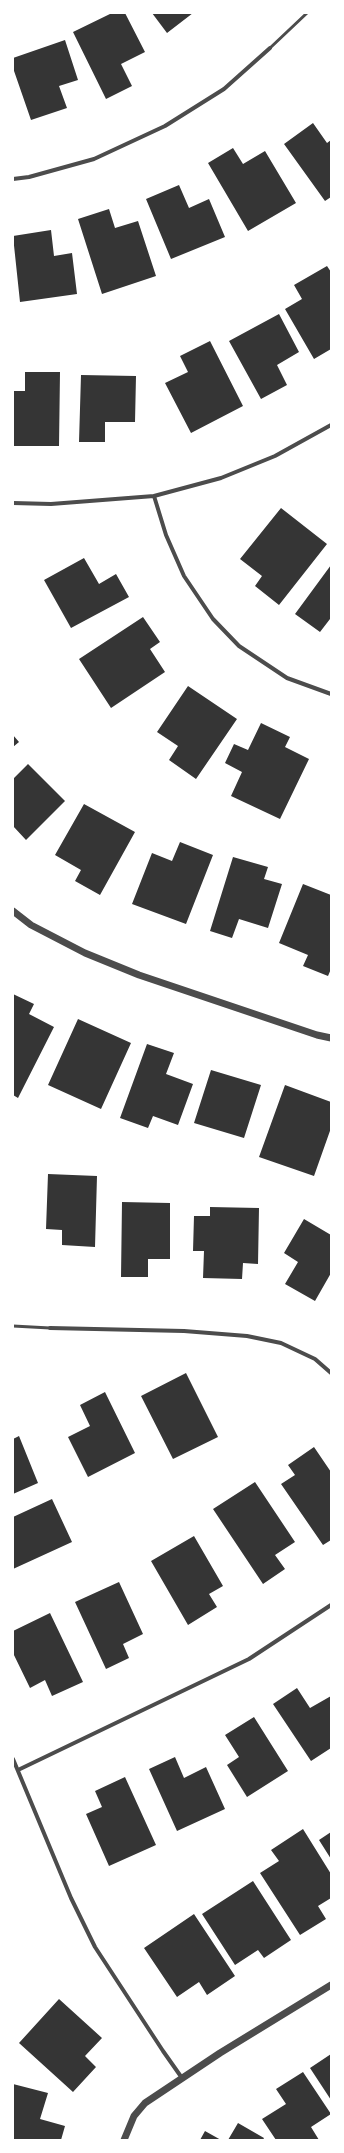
<!DOCTYPE html>
<style>
body{margin:0}
#map{position:relative;width:344px;height:2153px;overflow:hidden;background:#fff;font-family:Lato,sans-serif}
canvas{display:block}
.frame{position:absolute;inset:0;border:14px solid #fff;pointer-events:none}
</style>
<div id="map">
<canvas width="344" height="2153"></canvas>
<div class="frame"></div>
</div>
<script>
const context = document.querySelector('canvas').getContext('2d');
context.lineJoin = 'round';
function fillPath(path, color) { context.fillStyle = color; context.fill(path, 'evenodd'); }
const toPath = rows => new Path2D(rows.map(r => 'M' + r).join(''));
function stroke(path, color, width, dash) { context.strokeStyle = color; context.lineWidth = width; context.lineCap = dash ? 'butt' : 'round'; context.setLineDash(dash || []); context.stroke(path); }
fillPath(toPath([
 [112,13,125,13,145,52,121,64,132,86,106,99,73,32],
 [152,13,193,13,167,33],
 [65,40,78,80,59,86,67,108,31,120,13,68,13,58],
 [313,123,327,143,331,140,331,197,325,201,284,144],
 [233,148,243,164,265,151,296,203,248,231,208,163],
 [179,185,189,208,209,199,225,237,171,259,146,199],
 [109,209,115,228,138,221,156,276,102,294,78,219],
 [51,230,54,256,72,253,77,294,20,302,13,236],
 [327,266,331,272,331,349,314,359,285,309,302,299,294,285],
 [279,314,299,352,277,365,287,385,261,399,229,341],
 [210,341,243,406,191,433,165,383,188,372,180,356],
 [25,372,60,372,59,446,13,446,13,391,25,391],
 [81,375,136,376,135,422,105,422,105,442,79,442],
 [281,508,327,544,279,605,255,586,262,576,240,559],
 [84,558,99,584,116,574,129,597,71,628,44,580],
 [331,565,331,620,330,619,320,632,295,614],
 [143,617,160,642,150,649,165,672,111,708,79,659],
 [188,686,237,719,196,779,169,760,178,746,157,732],
 [261,723,290,737,285,747,309,759,280,819,231,796,242,772,225,763,234,744,248,750],
 [13,735,19,742,13,747],
 [28,764,65,801,26,840,13,826,13,779],
 [84,804,135,832,100,895,75,881,81,870,55,855],
 [180,842,213,855,186,924,132,904,152,853,172,861],
 [233,857,268,867,264,879,282,884,268,928,239,919,232,938,210,931],
 [303,884,331,895,331,969,328,976,303,966,308,955,279,943],
 [13,994,34,1004,29,1014,54,1027,18,1098,13,1095],
 [78,1019,131,1043,101,1109,48,1085],
 [147,1044,174,1053,166,1074,193,1084,178,1125,153,1116,148,1128,120,1118],
 [211,1070,261,1085,244,1138,194,1123],
 [285,1085,331,1102,331,1128,314,1176,259,1157],
 [48,1174,97,1176,95,1247,62,1245,62,1230,46,1229],
 [122,1202,170,1203,170,1259,148,1259,148,1277,121,1277],
 [210,1207,259,1208,258,1264,243,1263,242,1279,203,1278,204,1251,193,1251,194,1216,210,1216],
 [304,1219,331,1235,331,1273,315,1301,285,1284,298,1262,284,1253],
 [186,1373,218,1437,173,1459,141,1396],
 [105,1392,135,1453,88,1477,68,1437,90,1426,80,1405],
 [19,1436,38,1483,13,1494,13,1439],
 [314,1447,331,1472,331,1540,323,1545,281,1484,295,1475,288,1465],
 [255,1482,295,1542,275,1555,285,1569,263,1584,213,1509],
 [52,1499,72,1542,13,1569,13,1517],
 [194,1536,223,1586,209,1594,217,1607,188,1625,151,1561],
 [119,1582,143,1634,123,1644,129,1658,106,1669,75,1602],
 [50,1613,83,1682,52,1696,45,1680,30,1688,13,1653,13,1631],
 [297,1688,310,1708,331,1696,331,1748,311,1761,273,1704],
 [254,1717,288,1771,247,1797,227,1765,239,1757,225,1735],
 [175,1757,184,1778,206,1767,225,1809,177,1831,149,1769],
 [125,1777,156,1845,109,1866,86,1814,102,1807,95,1791],
 [303,1829,331,1874,331,1898,318,1906,326,1919,300,1935,260,1873,279,1861,271,1850],
 [331,1832,331,1859,319,1840],
 [253,1881,291,1940,264,1958,258,1950,235,1965,202,1914],
 [194,1914,235,1976,207,1995,199,1982,177,1997,144,1948],
 [59,1999,102,2038,85,2056,96,2067,73,2092,19,2043],
 [331,2054,331,2100,310,2068],
 [303,2072,331,2114,311,2127,319,2140,276,2140,262,2119,286,2104,276,2089],
 [13,2084,48,2093,40,2119,65,2126,61,2140,13,2140],
 [238,2123,264,2138,263,2140,228,2140],
 [205,2131,221,2140,200,2140]
]), '#353535');
stroke(toPath([
 [270,48,307,13],
 [13,1326,50,1328]
]), '#4c4c4c', 3);
stroke(toPath([
 [13,179,29,177,94,159,165,126,224,89,270,48],
 [154,496,166,535,184,576,213,619,239,646,287,678,331,694],
 [13,503,51,504,154,496,221,478,275,456,331,425],
 [50,1328,184,1331,247,1336,281,1343,315,1359,331,1373],
 [13,1759,71,1898,95,1947,163,2051,182,2078],
 [18,1770,249,1659,331,1605]
]), '#4c4c4c', 4);
stroke(toPath([
 [13,911,31,925,85,953,139,975,317,1035,331,1038],
 [124,2140,134,2116,145,2103,220,2053,331,1985]
]), '#4c4c4c', 7);
</script>
